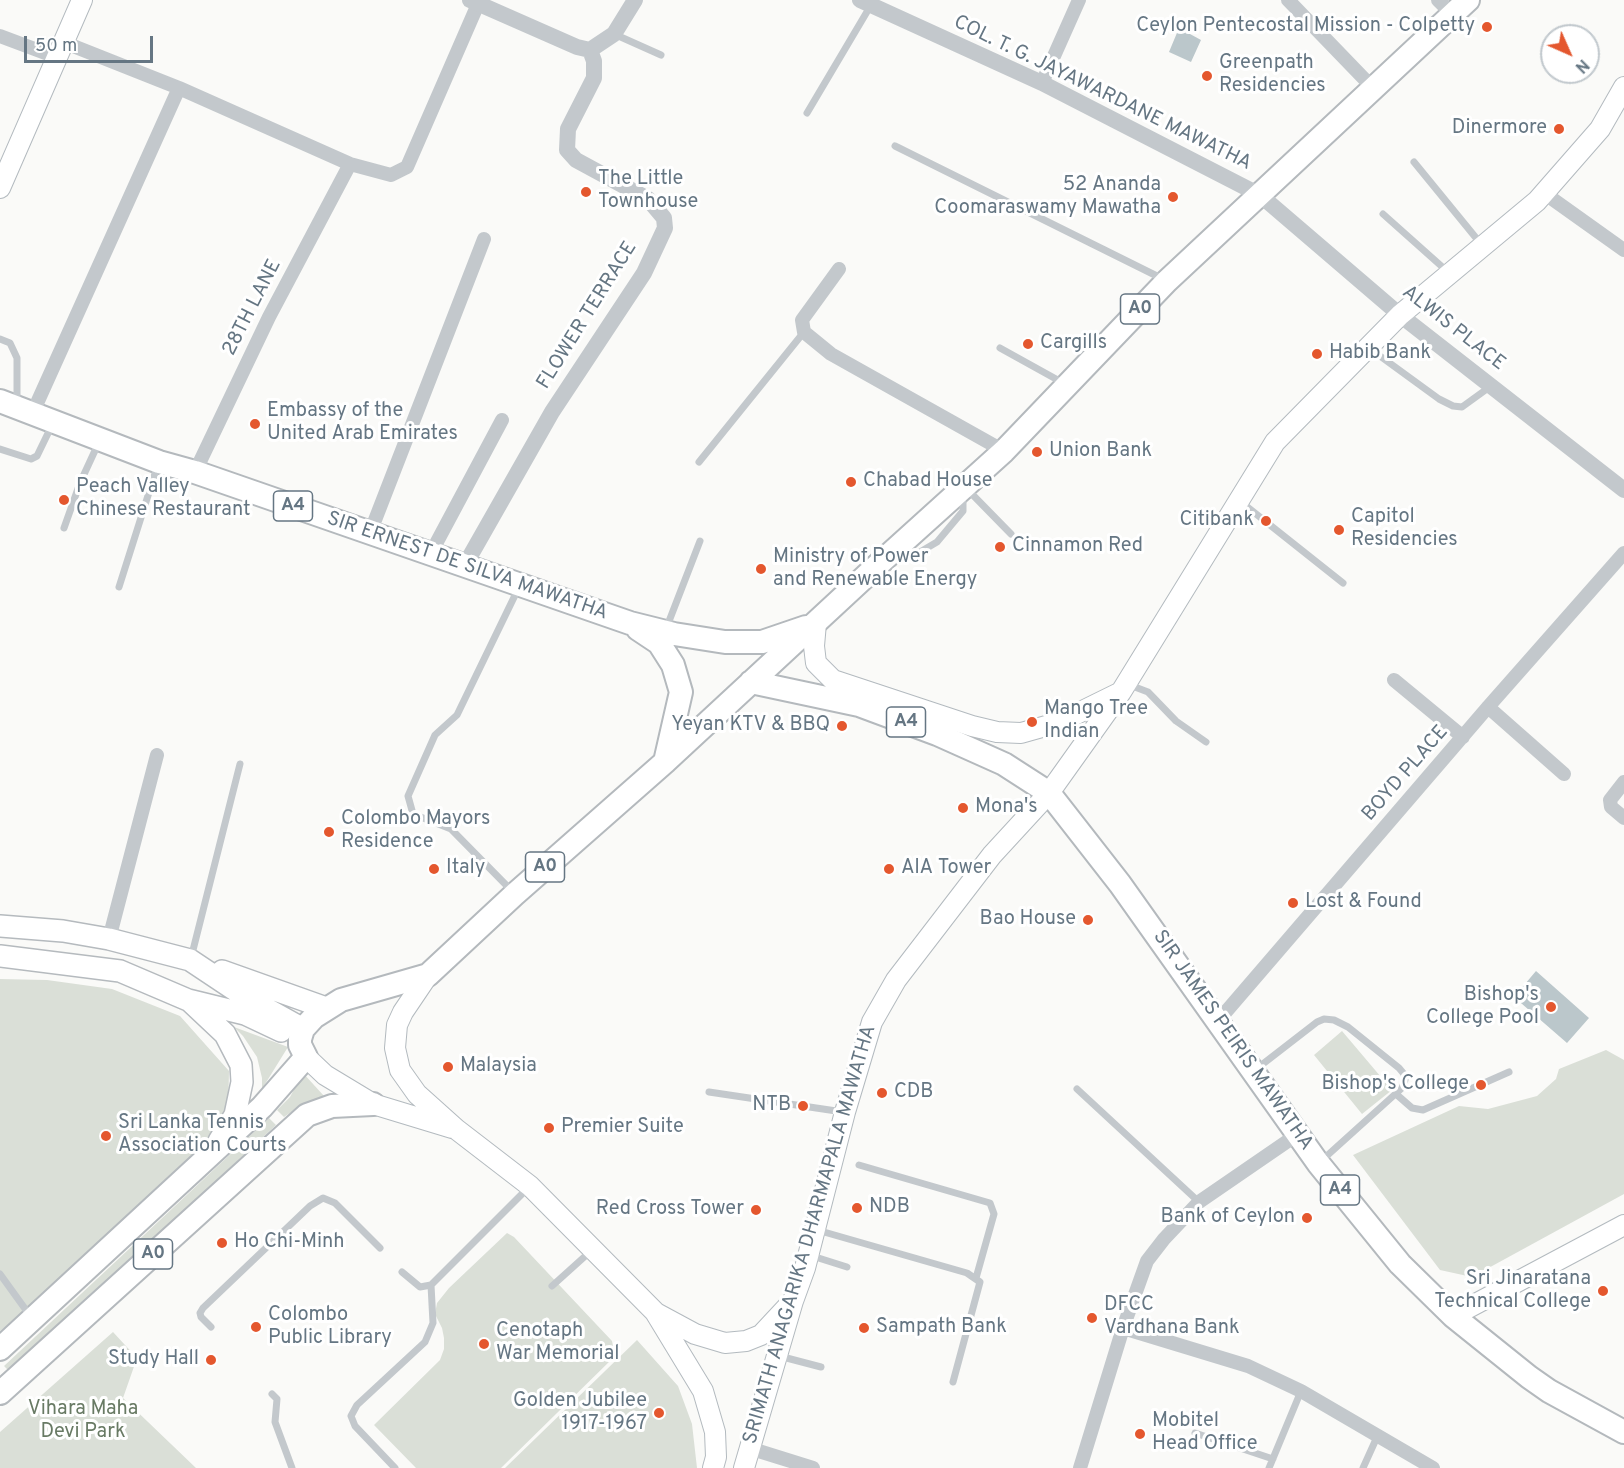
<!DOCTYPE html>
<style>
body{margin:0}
#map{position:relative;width:1624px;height:1468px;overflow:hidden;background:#fafaf8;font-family:Overpass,sans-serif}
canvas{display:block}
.north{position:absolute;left:1540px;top:24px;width:60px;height:60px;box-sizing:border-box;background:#fff;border:2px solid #c1c8cd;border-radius:50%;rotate:135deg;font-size:16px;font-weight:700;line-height:24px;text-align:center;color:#657683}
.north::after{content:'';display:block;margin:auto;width:21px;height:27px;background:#e4572e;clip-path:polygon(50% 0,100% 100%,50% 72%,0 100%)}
.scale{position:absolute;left:24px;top:36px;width:129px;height:27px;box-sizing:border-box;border:3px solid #657683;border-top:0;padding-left:8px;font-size:18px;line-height:21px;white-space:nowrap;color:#657683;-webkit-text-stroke:4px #fff;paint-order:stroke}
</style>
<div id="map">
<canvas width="1624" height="1468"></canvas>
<div class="north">N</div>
<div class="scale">50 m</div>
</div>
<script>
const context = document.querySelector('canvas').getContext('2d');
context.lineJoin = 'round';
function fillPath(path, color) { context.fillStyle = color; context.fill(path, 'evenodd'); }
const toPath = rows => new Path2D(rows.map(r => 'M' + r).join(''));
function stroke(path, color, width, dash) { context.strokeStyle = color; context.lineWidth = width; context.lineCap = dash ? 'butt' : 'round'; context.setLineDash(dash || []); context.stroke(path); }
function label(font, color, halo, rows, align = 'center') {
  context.font = font + ' Overpass,sans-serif'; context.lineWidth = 6; context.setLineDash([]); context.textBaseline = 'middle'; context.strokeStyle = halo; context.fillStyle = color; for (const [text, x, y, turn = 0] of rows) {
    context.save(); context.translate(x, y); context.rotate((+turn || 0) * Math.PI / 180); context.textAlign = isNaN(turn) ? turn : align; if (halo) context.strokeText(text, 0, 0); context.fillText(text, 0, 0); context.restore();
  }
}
fillPath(toPath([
 [0,979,47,980,112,989,180,1016,229,1071,228,1116,194,1156,36,1305,0,1331],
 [234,1027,288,1047,262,1089,262,1078,257,1057,243,1036],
 [1342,1031,1392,1090,1362,1114,1314,1055],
 [1606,1050,1624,1060,1624,1194,1472,1277,1440,1270,1353,1155,1459,1106,1488,1109,1537,1096,1556,1079,1559,1069],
 [303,1073,324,1096,297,1108,284,1117,277,1110,290,1097],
 [269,1118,276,1125,10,1372,4,1366],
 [507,1233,514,1237,612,1341,614,1351,612,1359,501,1468,416,1468,374,1425,440,1360,444,1349,444,1338,442,1328,435,1314,437,1303,449,1288],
 [113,1332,137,1358,123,1398,196,1468,0,1468,0,1432],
 [637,1340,678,1386,692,1424,697,1468,505,1468]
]), '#dadfd7');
fillPath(toPath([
 [1179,28,1201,40,1191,62,1169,52],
 [1536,971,1589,1018,1567,1043,1514,997]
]), '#bbc7cb');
const secondary = toPath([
 [0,188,82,0],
 [816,623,814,646,816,663,833,680,972,726,997,732,1021,733,1060,722,1119,693],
 [428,975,403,1012,397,1025,395,1048,400,1070,417,1094,456,1129,530,1186,655,1312,703,1391,715,1432,716,1457,713,1468],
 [306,1057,325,1075,373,1104,452,1128],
 [656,1313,695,1334,725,1343,746,1341,761,1335,789,1305],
 [1453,1316,1624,1225],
 [744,1468,793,1301,805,1268,845,1112,872,1022,896,980,992,855,1049,793,1121,692,1275,442,1400,315,1537,201,1600,129,1624,87]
]);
const primary = toPath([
 [0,926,63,931,109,939,190,960,247,998,303,1029],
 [0,956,120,971,188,1000,245,1014,281,1031],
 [222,971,326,1008],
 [191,1002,225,1034,241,1065,242,1082,235,1115,219,1141]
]);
const trunk = toPath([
 [0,401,159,462,195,472,630,623,674,634,725,642,762,642,806,627],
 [638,629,659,643,673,665,681,692,665,762],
 [751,682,859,705,937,734,1004,764,1049,793,1120,884,1318,1163,1400,1264,1453,1316,1529,1377,1549,1391,1624,1432],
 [0,1349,262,1107,306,1057,300,1045,300,1039,303,1029,314,1017,341,1000,428,975,515,894,665,762,881,562,1004,451,1167,281,1468,0],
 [0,1393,307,1115,332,1106,373,1104]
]);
stroke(secondary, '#b3babf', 22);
stroke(primary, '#b5babe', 24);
stroke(trunk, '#b4b9bd', 26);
stroke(toPath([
 [614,34,661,55],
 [807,113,871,5],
 [895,146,1165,280],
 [1414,162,1481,244],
 [1383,214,1448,272],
 [0,339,10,343,17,358,17,403],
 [1000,348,1065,384],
 [1369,348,1439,399,1453,406,1462,407,1491,386],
 [0,449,31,459,37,456,52,425],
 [699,462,804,332],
 [966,488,1011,534],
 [1241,502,1343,583],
 [64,528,80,483,98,444],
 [902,549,915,555,937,542,963,511,963,502,958,497],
 [119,587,158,464],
 [666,629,700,541],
 [1127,684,1148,692,1176,721,1206,742],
 [512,891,451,829,413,814,408,796,435,735,457,715,519,587],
 [191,958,240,764],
 [1255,1070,1317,1022,1324,1019,1334,1020,1348,1027,1399,1068,1404,1074,1405,1080,1402,1088,1320,1162],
 [1077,1089,1199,1202],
 [709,1092,843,1112],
 [1396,1094,1412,1108,1423,1110,1509,1072],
 [859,1165,990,1203,994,1214,976,1278],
 [817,1230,967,1273,980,1282,953,1382],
 [809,1255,847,1267],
 [402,1272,420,1287,431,1285],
 [0,1274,31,1317],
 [552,1286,592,1250],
 [211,1327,201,1317,200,1313,203,1308,310,1206,323,1198,335,1203,380,1248],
 [779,1356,821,1367],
 [272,1394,277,1399,275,1422,292,1468],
 [1195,1433,1273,1459],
 [395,1468,355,1426,351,1416,357,1405,425,1342,433,1323,431,1285,528,1188],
 [1269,1468,1301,1391],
 [1363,1468,1377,1437]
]), '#c3c8cc', 7);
stroke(toPath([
 [1288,0,1373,88],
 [1438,0,1452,14],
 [0,36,56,57],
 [63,42,179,88,350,164,391,175,407,167,478,4],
 [1042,83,1079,0],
 [1544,193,1624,250],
 [839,269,802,320,804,332,831,354,1004,451],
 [33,412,179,88],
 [195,472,269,317,350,164],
 [370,533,484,239],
 [431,553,502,420],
 [1394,680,1463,737],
 [1488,707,1564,774],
 [1624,782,1610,800,1611,807,1624,818],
 [109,939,157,755],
 [1218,1021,1488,707,1624,553],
 [1123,1328,1248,1366,1301,1391,1433,1468],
 [749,1448,813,1468],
 [1080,1468,1123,1328,1147,1261,1164,1239,1199,1202,1298,1134]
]), '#c3c8cc', 14);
stroke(toPath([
 [470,0,577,47,590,50],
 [860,0,1042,83,1260,195,1400,315,1624,490],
 [590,50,614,34,635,0],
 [465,565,552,412,644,273,665,228,664,218,648,199,576,160,567,150,568,129,594,78,594,61,590,50]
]), '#c3c8cc', 16);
stroke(secondary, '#fff', 20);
stroke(primary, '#fff', 21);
stroke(trunk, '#fff', 22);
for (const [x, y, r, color] of [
 [1487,27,6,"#e4572e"],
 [1207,76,6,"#e4572e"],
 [1559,129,6,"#e4572e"],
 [586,192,6,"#e4572e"],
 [1173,197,6,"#e4572e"],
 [1028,344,6,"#e4572e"],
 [1317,354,6,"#e4572e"],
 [255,424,6,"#e4572e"],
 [1037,452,6,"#e4572e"],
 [851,482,6,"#e4572e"],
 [64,500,6,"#e4572e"],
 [1266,521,6,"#e4572e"],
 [1339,530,6,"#e4572e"],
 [1000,547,6,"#e4572e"],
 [761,569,6,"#e4572e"],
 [1032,722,6,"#e4572e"],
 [842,726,6,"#e4572e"],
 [963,808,6,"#e4572e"],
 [329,832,6,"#e4572e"],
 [434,869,6,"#e4572e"],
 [889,869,6,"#e4572e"],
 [1293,903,6,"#e4572e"],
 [1088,920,6,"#e4572e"],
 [1551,1007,6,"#e4572e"],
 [448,1067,6,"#e4572e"],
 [1481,1085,6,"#e4572e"],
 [882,1093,6,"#e4572e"],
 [803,1106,6,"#e4572e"],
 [549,1128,6,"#e4572e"],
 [106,1136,6,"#e4572e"],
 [857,1208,6,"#e4572e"],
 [756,1210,6,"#e4572e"],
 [1307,1218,6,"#e4572e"],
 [222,1243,6,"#e4572e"],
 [1603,1291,6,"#e4572e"],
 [1092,1318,6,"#e4572e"],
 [256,1327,6,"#e4572e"],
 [864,1328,6,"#e4572e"],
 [484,1344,6,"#e4572e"],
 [211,1360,6,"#e4572e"],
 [659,1413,6,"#e4572e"],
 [1140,1434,6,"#e4572e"]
]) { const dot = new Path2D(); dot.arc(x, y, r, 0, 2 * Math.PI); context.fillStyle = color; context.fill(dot); stroke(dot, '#fff', 2); }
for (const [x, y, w] of [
 [1140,309,39],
 [293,506,39],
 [906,722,39],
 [545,867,39],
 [1340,1190,39],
 [153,1254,39]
]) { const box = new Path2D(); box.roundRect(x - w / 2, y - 15, w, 30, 4.5); context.fillStyle = '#fff'; context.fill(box); stroke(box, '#657683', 1.5); }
label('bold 18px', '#657683', null, [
 ["A0",1140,309],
 ["A4",293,506],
 ["A4",906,722],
 ["A0",545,867],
 ["A4",1340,1190],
 ["A0",153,1254]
]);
label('20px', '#657683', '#fff', [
 ["Ceylon Pentecostal Mission - Colpetty",1475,27,"right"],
 ["Greenpath",1219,64],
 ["Residencies",1219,87],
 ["Dinermore",1547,129,"right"],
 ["The Little",598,180],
 ["Townhouse",598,203],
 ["52 Ananda",1161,186,"right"],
 ["Coomaraswamy Mawatha",1161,209,"right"],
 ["Cargills",1040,344],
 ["Habib Bank",1329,354],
 ["Embassy of the",267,412],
 ["United Arab Emirates",267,435],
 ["Union Bank",1049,452],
 ["Chabad House",863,482],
 ["Peach Valley",76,488],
 ["Chinese Restaurant",76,511],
 ["Capitol",1351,518],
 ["Residencies",1351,541],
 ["Citibank",1254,521,"right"],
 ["Cinnamon Red",1012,547],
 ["Ministry of Power",773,558],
 ["and Renewable Energy",773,581],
 ["Mango Tree",1044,710],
 ["Indian",1044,733],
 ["Yeyan KTV & BBQ",830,726,"right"],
 ["Mona's",975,808],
 ["Colombo Mayors",341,820],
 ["Residence",341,843],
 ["Italy",446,869],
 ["AIA Tower",901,869],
 ["Lost & Found",1305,903],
 ["Bao House",1076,920,"right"],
 ["Bishop's",1539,996,"right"],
 ["College Pool",1539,1019,"right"],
 ["Malaysia",460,1067],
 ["Bishop's College",1469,1085,"right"],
 ["CDB",894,1093],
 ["NTB",791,1106,"right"],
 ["Sri Lanka Tennis",118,1124],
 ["Association Courts",118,1147],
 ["Premier Suite",561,1128],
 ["NDB",869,1208],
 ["Red Cross Tower",744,1210,"right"],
 ["Bank of Ceylon",1295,1218,"right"],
 ["Ho Chi-Minh",234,1243],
 ["Sri Jinaratana",1591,1280,"right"],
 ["Technical College",1591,1303,"right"],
 ["DFCC",1104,1306],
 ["Vardhana Bank",1104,1329],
 ["Colombo",268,1316],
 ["Public Library",268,1339],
 ["Sampath Bank",876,1328],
 ["Cenotaph",496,1332],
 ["War Memorial",496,1355],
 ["Study Hall",199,1360,"right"],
 ["Golden Jubilee",647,1402,"right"],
 ["1917-1967",647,1425,"right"],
 ["Mobitel",1152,1422],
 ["Head Office",1152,1445]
], 'left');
label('20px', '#657683', '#fff', [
 ["COL. T. G. JAYAWARDANE MAWATHA",1102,94,26],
 ["28TH LANE",253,308,-63],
 ["FLOWER TERRACE",588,316,-58],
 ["ALWIS PLACE",1453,329,38],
 ["SIR ERNEST DE SILVA MAWATHA",467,567,19],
 ["BOYD PLACE",1406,774,-49],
 ["SIR JAMES PEIRIS MAWATHA",1232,1041,55],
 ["SRIMATH ANAGARIKA DHARMAPALA MAWATHA",811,1235,-74]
]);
label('20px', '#687a64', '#fff', [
 ["Vihara Maha",83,1410],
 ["Devi Park",83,1433]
]);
</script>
